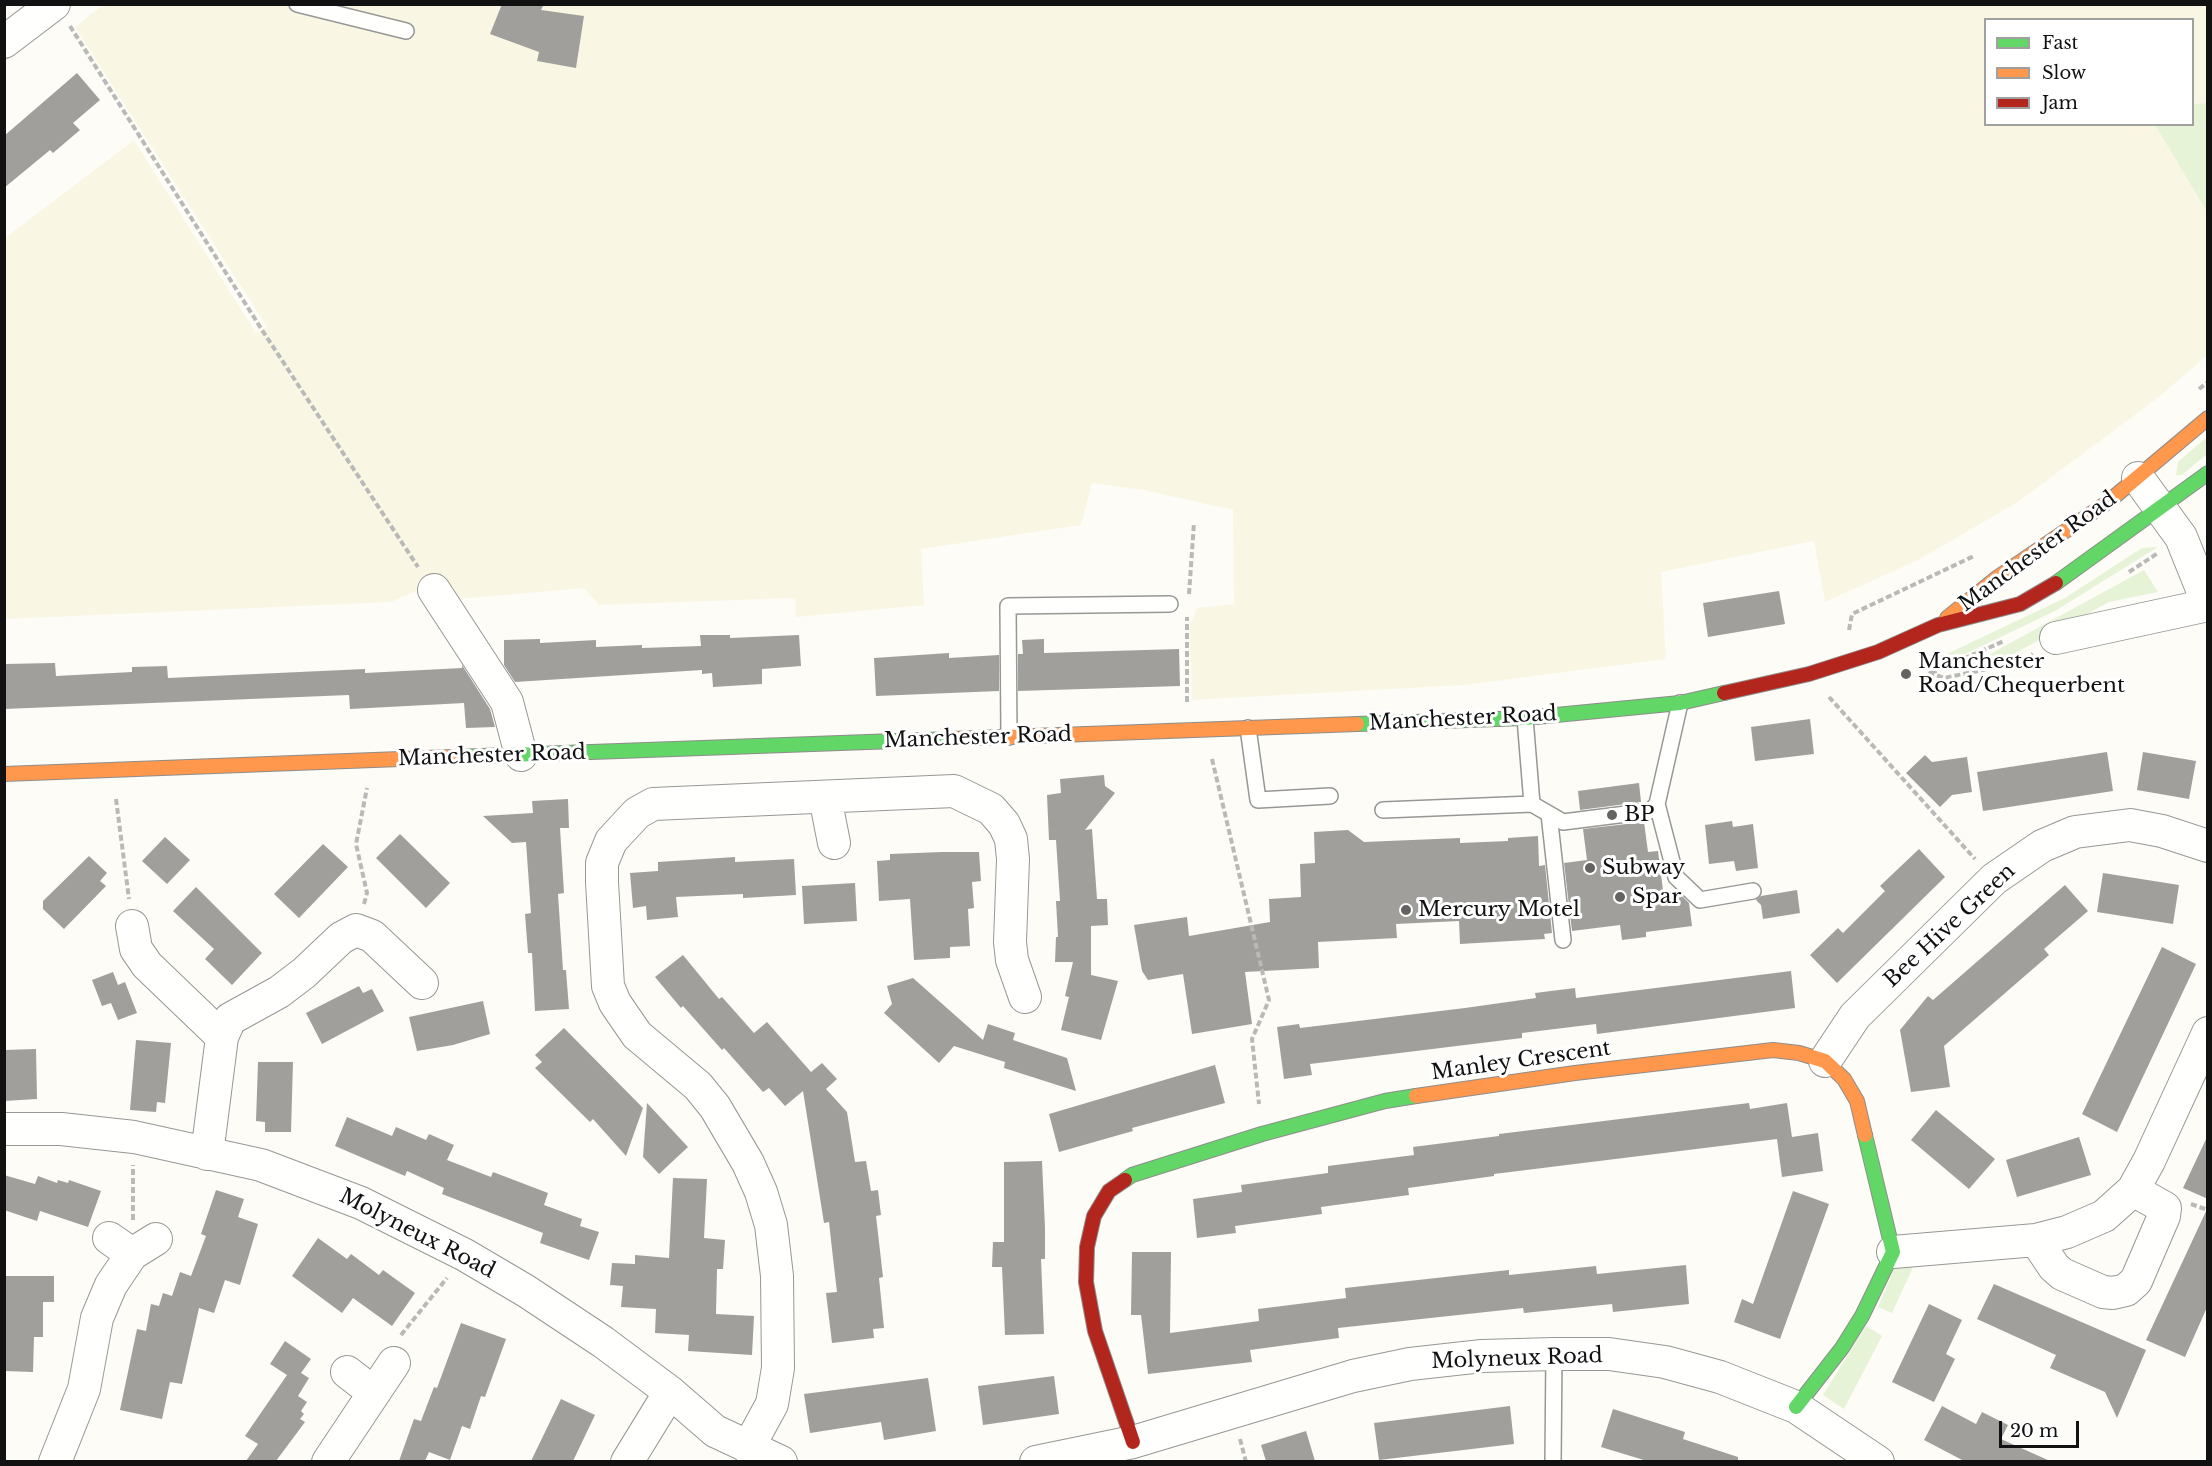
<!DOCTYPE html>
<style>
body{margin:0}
#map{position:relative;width:2212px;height:1466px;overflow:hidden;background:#fdfcf7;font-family:"Libre Baskerville",serif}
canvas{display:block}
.frame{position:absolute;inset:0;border:6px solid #111;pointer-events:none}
.legend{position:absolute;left:1984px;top:18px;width:210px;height:108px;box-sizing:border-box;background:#fff;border:2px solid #a0a0a0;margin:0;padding:8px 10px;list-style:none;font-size:18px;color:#111}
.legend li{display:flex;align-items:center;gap:12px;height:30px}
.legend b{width:30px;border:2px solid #a0a0a0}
.scale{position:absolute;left:1999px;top:1421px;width:80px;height:27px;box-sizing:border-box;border:3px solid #111;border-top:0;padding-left:8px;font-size:18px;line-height:21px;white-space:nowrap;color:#111;-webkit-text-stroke:4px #fff;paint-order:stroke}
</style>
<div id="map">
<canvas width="2212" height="1466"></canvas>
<div class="frame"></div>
<ul class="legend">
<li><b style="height:8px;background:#63d668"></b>Fast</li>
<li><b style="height:8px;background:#ff974d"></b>Slow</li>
<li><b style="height:8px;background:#b3261e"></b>Jam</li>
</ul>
<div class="scale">20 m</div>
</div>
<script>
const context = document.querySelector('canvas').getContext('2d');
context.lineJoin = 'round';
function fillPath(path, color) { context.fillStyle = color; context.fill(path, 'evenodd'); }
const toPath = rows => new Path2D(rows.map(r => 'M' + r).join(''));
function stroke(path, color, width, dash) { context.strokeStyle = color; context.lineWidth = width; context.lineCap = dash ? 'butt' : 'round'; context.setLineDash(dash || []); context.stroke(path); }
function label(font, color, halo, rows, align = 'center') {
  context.font = font + ' "Libre Baskerville",serif'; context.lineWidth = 6; context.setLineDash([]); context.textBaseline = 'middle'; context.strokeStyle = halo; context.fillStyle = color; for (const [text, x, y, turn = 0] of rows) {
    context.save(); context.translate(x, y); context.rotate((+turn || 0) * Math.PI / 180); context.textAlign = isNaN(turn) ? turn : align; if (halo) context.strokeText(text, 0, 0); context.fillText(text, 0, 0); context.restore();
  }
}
fillPath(toPath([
 [103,5,2207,5,2207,103,2193,104,2192,20,1986,20,1986,124,2155,125,2207,212,2207,355,2159,397,2018,502,1918,560,1825,602,1814,541,1661,572,1666,659,1464,685,1192,700,1190,625,1197,608,1234,604,1233,510,1144,490,1092,483,1081,525,921,549,924,605,796,617,795,598,599,605,584,588,458,599,419,590,391,602,5,619,5,238,134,140,256,333,267,327,75,27]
]), '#f9f7e4');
fillPath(toPath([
 [2207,103,2208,103,2207,212,2155,125,2192,124,2193,104],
 [2207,437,2207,454,2182,475,2176,475,2178,462],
 [2158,547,2055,611,1936,668,1932,661,2065,598,2142,548],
 [2144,570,2158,592,2109,602,2008,657,2007,662,1957,672],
 [1914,1265,1892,1313,1878,1307,1895,1267],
 [1866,1326,1882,1336,1844,1409,1823,1395]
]), '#e7f3d7');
fillPath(toPath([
 [502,4,544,4,541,10,584,16,576,68,537,61,539,52,490,34],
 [77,73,100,100,73,123,80,130,53,153,50,150,4,188,4,136],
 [1779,591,1785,624,1708,637,1703,603],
 [700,635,730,635,730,638,799,635,801,666,762,669,762,684,713,687,712,673,702,674,702,670,515,682,504,665,504,640,540,639,540,643,596,640,596,647,642,645,642,648,701,646],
 [1044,639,1044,653,1179,649,1180,686,1018,691,1018,654,1023,654,1022,640],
 [949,653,949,658,999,655,999,691,876,696,874,658],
 [55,663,56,676,132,672,132,667,167,666,168,678,365,669,365,673,462,668,462,665,490,709,495,727,466,728,464,703,350,709,349,695,4,709,4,664],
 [1810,719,1814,754,1755,761,1751,727],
 [2107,752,2113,791,1983,811,1977,772],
 [2143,752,2196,761,2189,799,2137,790],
 [1925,755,1932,762,1967,757,1972,792,1952,795,1940,807,1906,773],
 [1104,775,1105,786,1115,793,1085,830,1092,829,1097,899,1107,899,1108,925,1091,926,1091,975,1118,981,1101,1040,1061,1030,1069,997,1065,996,1073,962,1055,962,1056,937,1058,937,1056,901,1060,901,1056,840,1049,840,1047,795,1061,793,1060,779],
 [1639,783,1641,802,1580,810,1578,791],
 [568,799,569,828,560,828,564,893,558,894,563,970,566,970,569,1009,535,1011,532,953,528,953,525,914,531,913,526,842,512,843,483,816,533,813,532,801],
 [1732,821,1733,827,1753,824,1758,868,1736,871,1734,861,1709,864,1705,825],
 [1644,822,1648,852,1658,851,1664,898,1682,896,1689,903,1692,926,1646,932,1646,937,1622,940,1620,925,1572,931,1564,863,1587,860,1583,829],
 [1348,830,1364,842,1460,838,1460,843,1508,841,1508,838,1538,836,1539,866,1545,865,1552,933,1544,934,1545,939,1460,944,1459,921,1396,924,1397,938,1318,942,1319,968,1245,972,1252,1024,1192,1034,1183,974,1148,980,1142,971,1134,925,1187,917,1189,936,1270,922,1269,899,1301,897,1300,864,1315,863,1314,832],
 [400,834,450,883,426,908,376,858],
 [165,837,190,860,167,884,142,861],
 [323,844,348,867,299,918,274,894],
 [1919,849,1945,877,1837,983,1810,955,1838,928,1843,933,1885,891,1880,886],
 [942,852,979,852,981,881,972,882,974,908,968,909,970,946,950,947,950,958,914,960,910,899,879,901,877,861,890,860,890,854],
 [89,856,107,873,100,881,106,886,64,929,43,909,43,901],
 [735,857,735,862,794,859,796,895,743,898,743,894,676,897,678,917,647,920,646,906,633,908,630,873,658,871,658,862],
 [2103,873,2179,885,2173,924,2097,912],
 [855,883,857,921,804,924,802,886],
 [2065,885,2088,911,2044,949,2049,955,1944,1046,1950,1087,1911,1092,1900,1030,1928,996,1933,1000],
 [196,887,262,953,232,985,205,959,214,949,173,911],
 [1797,890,1800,913,1763,919,1761,905,1756,900,1761,896],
 [2162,947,2196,964,2117,1132,2082,1114],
 [683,955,719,999,722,997,754,1033,767,1022,811,1072,822,1063,837,1079,826,1089,847,1112,855,1162,866,1161,871,1191,878,1190,881,1215,876,1216,883,1277,879,1278,884,1328,873,1329,874,1338,832,1343,826,1293,837,1292,833,1258,829,1222,824,1223,803,1091,785,1106,769,1088,763,1092,724,1048,722,1050,683,1006,681,1008,655,977],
 [1791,971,1795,1008,1597,1034,1596,1024,1522,1033,1522,1038,1310,1064,1312,1075,1284,1079,1277,1027,1299,1024,1300,1028,1465,1008,1536,998,1535,993,1575,988,1576,998],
 [113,972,118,985,125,982,137,1013,118,1020,111,1003,102,1006,92,980],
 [913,978,983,1040,988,1024,1015,1033,1013,1040,1067,1058,1076,1091,1004,1068,1005,1062,954,1046,939,1063,884,1013,892,1004,887,986],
 [359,986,363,993,372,989,384,1011,322,1044,306,1013],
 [483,1001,490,1034,453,1045,417,1051,409,1017],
 [564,1028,643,1108,626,1156,593,1119,590,1122,535,1068,542,1062,535,1055],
 [136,1040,171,1043,165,1103,157,1102,156,1112,130,1110],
 [36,1049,37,1099,4,1101,4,1050],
 [258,1062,293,1062,291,1132,265,1132,265,1122,256,1121],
 [1215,1065,1225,1103,1132,1128,1133,1131,1059,1152,1049,1114],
 [647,1103,688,1147,659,1174,643,1157],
 [1749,1103,1750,1109,1787,1103,1792,1137,1818,1133,1823,1171,1782,1177,1777,1139,1494,1174,1494,1176,1408,1188,1409,1195,1321,1207,1322,1214,1235,1226,1236,1233,1197,1238,1193,1199,1242,1192,1241,1185,1328,1173,1328,1166,1414,1155,1413,1147,1499,1136,1499,1134],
 [1936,1110,1995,1159,1969,1189,1911,1140],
 [347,1117,392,1136,396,1127,426,1140,429,1134,454,1145,447,1160,491,1177,493,1172,548,1193,544,1205,582,1219,580,1226,599,1232,589,1260,540,1243,543,1233,442,1194,444,1188,407,1171,405,1176,335,1146],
 [2208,1135,2208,1199,2183,1188],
 [2079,1137,2091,1175,2017,1197,2006,1160],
 [1042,1161,1045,1228,1045,1259,1041,1259,1044,1334,1005,1335,1002,1267,992,1267,993,1242,1004,1242,1004,1162],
 [4,1175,35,1184,38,1176,57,1183,58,1180,68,1183,69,1180,101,1191,88,1227,40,1211,37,1221,4,1210],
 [673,1178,707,1179,704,1238,725,1240,723,1269,717,1269,716,1314,754,1316,752,1355,688,1351,689,1335,655,1333,656,1309,621,1307,623,1286,610,1285,612,1263,635,1264,635,1255,669,1258],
 [216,1190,244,1199,238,1217,258,1224,240,1285,225,1280,214,1313,199,1308,182,1384,170,1382,162,1419,120,1410,137,1329,146,1331,151,1304,159,1306,163,1293,172,1296,180,1272,191,1276,206,1236,201,1234],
 [1793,1191,1829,1204,1780,1339,1734,1322,1742,1299,1753,1304],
 [2208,1207,2208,1305,2185,1357,2146,1340],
 [318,1238,347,1259,351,1254,379,1275,383,1270,415,1293,392,1326,353,1298,342,1313,292,1276],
 [1132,1252,1171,1252,1170,1333,1259,1321,1258,1309,1346,1298,1345,1288,1509,1270,1509,1275,1596,1266,1597,1274,1686,1265,1689,1304,1613,1312,1612,1304,1524,1313,1523,1308,1338,1328,1339,1338,1250,1350,1252,1362,1148,1374,1141,1315,1131,1315],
 [4,1276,54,1276,54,1302,43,1302,43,1337,34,1337,33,1372,4,1371],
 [1994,1284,2146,1350,2117,1418,2105,1392,2050,1368,2056,1355,1977,1319],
 [1929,1304,1962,1320,1946,1354,1955,1359,1934,1402,1892,1382],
 [461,1323,506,1339,485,1397,481,1396,470,1429,462,1426,450,1460,429,1452,425,1461,399,1461,414,1419,421,1421,434,1387,437,1388],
 [285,1341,311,1359,301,1373,309,1378,298,1396,307,1402,301,1411,304,1414,300,1419,305,1422,276,1461,246,1461,258,1444,245,1436,287,1375,270,1364],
 [1054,1376,1059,1414,983,1425,978,1386],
 [928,1378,936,1431,884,1440,881,1422,810,1433,804,1394],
 [561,1399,595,1415,573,1461,531,1461],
 [1510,1406,1514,1444,1379,1460,1374,1423],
 [1942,1406,1976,1424,1982,1412,2008,1425,2001,1439,2050,1461,1964,1461,1924,1440],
 [1613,1409,1685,1432,1683,1439,1738,1457,1738,1461,1647,1461,1601,1447],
 [1306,1431,1315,1461,1266,1461,1261,1445]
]), '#a19f9c');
const lane = toPath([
 [297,4,406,31],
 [1525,718,1532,804,1563,822,1650,811,1657,804,1680,703],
 [1248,728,1258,800,1330,796],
 [1009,737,1008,606,1170,604],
 [1657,804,1676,877,1700,900,1753,891],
 [1383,810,1532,804],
 [1549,814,1563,940],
 [1553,1462,1554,1354]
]);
const street = toPath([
 [4,42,54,4],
 [2138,478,2181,537,2208,604],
 [434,590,507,702,521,755],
 [2056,638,2208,605],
 [825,797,834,843],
 [132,926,136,949,147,965,222,1037],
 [1825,1061,1855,1016,1994,879,2042,846,2075,832,2130,825,2162,831,2208,846],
 [4,1129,61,1129,134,1137,261,1165,361,1203,465,1255,526,1291,603,1342,670,1392,715,1431,781,1462],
 [207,1154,222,1037,230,1019,279,992,304,973,341,938,356,930,372,936,422,983],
 [109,1238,132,1254,156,1239],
 [2036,1240,2054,1267,2062,1274,2103,1292,2113,1293,2126,1290,2136,1281,2164,1216,2165,1208,2133,1190],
 [1893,1252,2036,1240,2067,1232,2104,1216,2133,1190,2149,1161,2208,1033],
 [347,1372,373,1392],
 [748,1448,772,1404,778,1368,777,1276,771,1225,761,1192,748,1163,715,1107,698,1086,637,1035,615,1003,608,986,602,882,602,863,611,841,637,813,653,804,954,791,991,809,1004,824,1011,839,1013,859,1010,942,1012,960,1025,997],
 [55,1462,84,1389,97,1318,111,1285,132,1254],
 [328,1462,394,1363],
 [627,1462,670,1392],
 [1036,1462,1133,1442,1353,1376,1410,1364,1482,1356,1554,1354,1609,1354,1665,1362,1720,1377,1796,1407,1878,1462]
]);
const fast = toPath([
 [2056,583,2208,473],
 [1357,724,1525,718,1680,703,1724,693],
 [453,757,951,739],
 [1125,1180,1132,1175,1262,1134,1385,1101,1416,1096],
 [1796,1407,1842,1348,1862,1316,1893,1252,1865,1135]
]);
const slow = toPath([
 [1947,618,1998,577,2108,502,2208,418],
 [951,739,1357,724],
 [4,774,453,757],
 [1416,1096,1575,1073,1773,1050,1799,1053,1825,1061,1844,1079,1857,1101,1865,1135]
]);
const jam = toPath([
 [1724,693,1809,674,1878,652,1938,625,2020,604,2056,583],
 [1125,1180,1109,1191,1094,1216,1087,1247,1086,1282,1095,1331,1133,1442]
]);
stroke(lane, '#979795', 18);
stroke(street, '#979795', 34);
stroke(fast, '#8e8d8b', 16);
stroke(slow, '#8e8d8b', 16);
stroke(jam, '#8e8d8b', 16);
stroke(toPath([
 [70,26,262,330,418,567],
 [2199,389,2208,382],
 [2129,572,2158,553],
 [1189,594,1194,523],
 [1849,630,1852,614,1974,556],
 [1924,664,1931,673,1944,678,2021,662,2033,654],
 [1931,673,2004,641],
 [1829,697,1975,859],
 [1187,702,1187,617],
 [1212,759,1269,1000,1252,1039,1259,1104],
 [116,799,129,899],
 [364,904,367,893,356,844,367,788],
 [2191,1204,2208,1210],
 [133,1220,133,1165],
 [401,1335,447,1278],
 [1240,1439,1246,1462]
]), '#b9b9b8', 4, [6, 3]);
stroke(lane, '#fffffe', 15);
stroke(street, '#fffffe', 32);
stroke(fast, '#63d668', 14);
stroke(slow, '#ff974d', 14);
stroke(jam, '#b3261e', 14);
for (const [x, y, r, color] of [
 [1906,674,6,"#646362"],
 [1612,815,6,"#646362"],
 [1590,868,6,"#646362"],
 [1620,897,6,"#646362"],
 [1406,910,6,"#646362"]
]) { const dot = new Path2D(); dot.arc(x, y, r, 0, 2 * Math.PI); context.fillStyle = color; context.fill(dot); stroke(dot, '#fff', 2); }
label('21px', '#111', '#fff', [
 ["Manchester Road",2038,552,-36],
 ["Manchester Road",1463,719,-3],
 ["Manchester Road",978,738,-2],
 ["Manchester Road",492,756,-2],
 ["Bee Hive Green",1950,926,-43],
 ["Manley Crescent",1521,1061,-8],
 ["Molyneux Road",417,1234,27],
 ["Molyneux Road",1517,1359,-2]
]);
label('21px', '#111', '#fff', [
 ["Manchester",1918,662],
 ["Road/Chequerbent",1918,686],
 ["BP",1624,815],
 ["Subway",1602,868],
 ["Spar",1632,897],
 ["Mercury Motel",1418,910]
], 'left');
</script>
